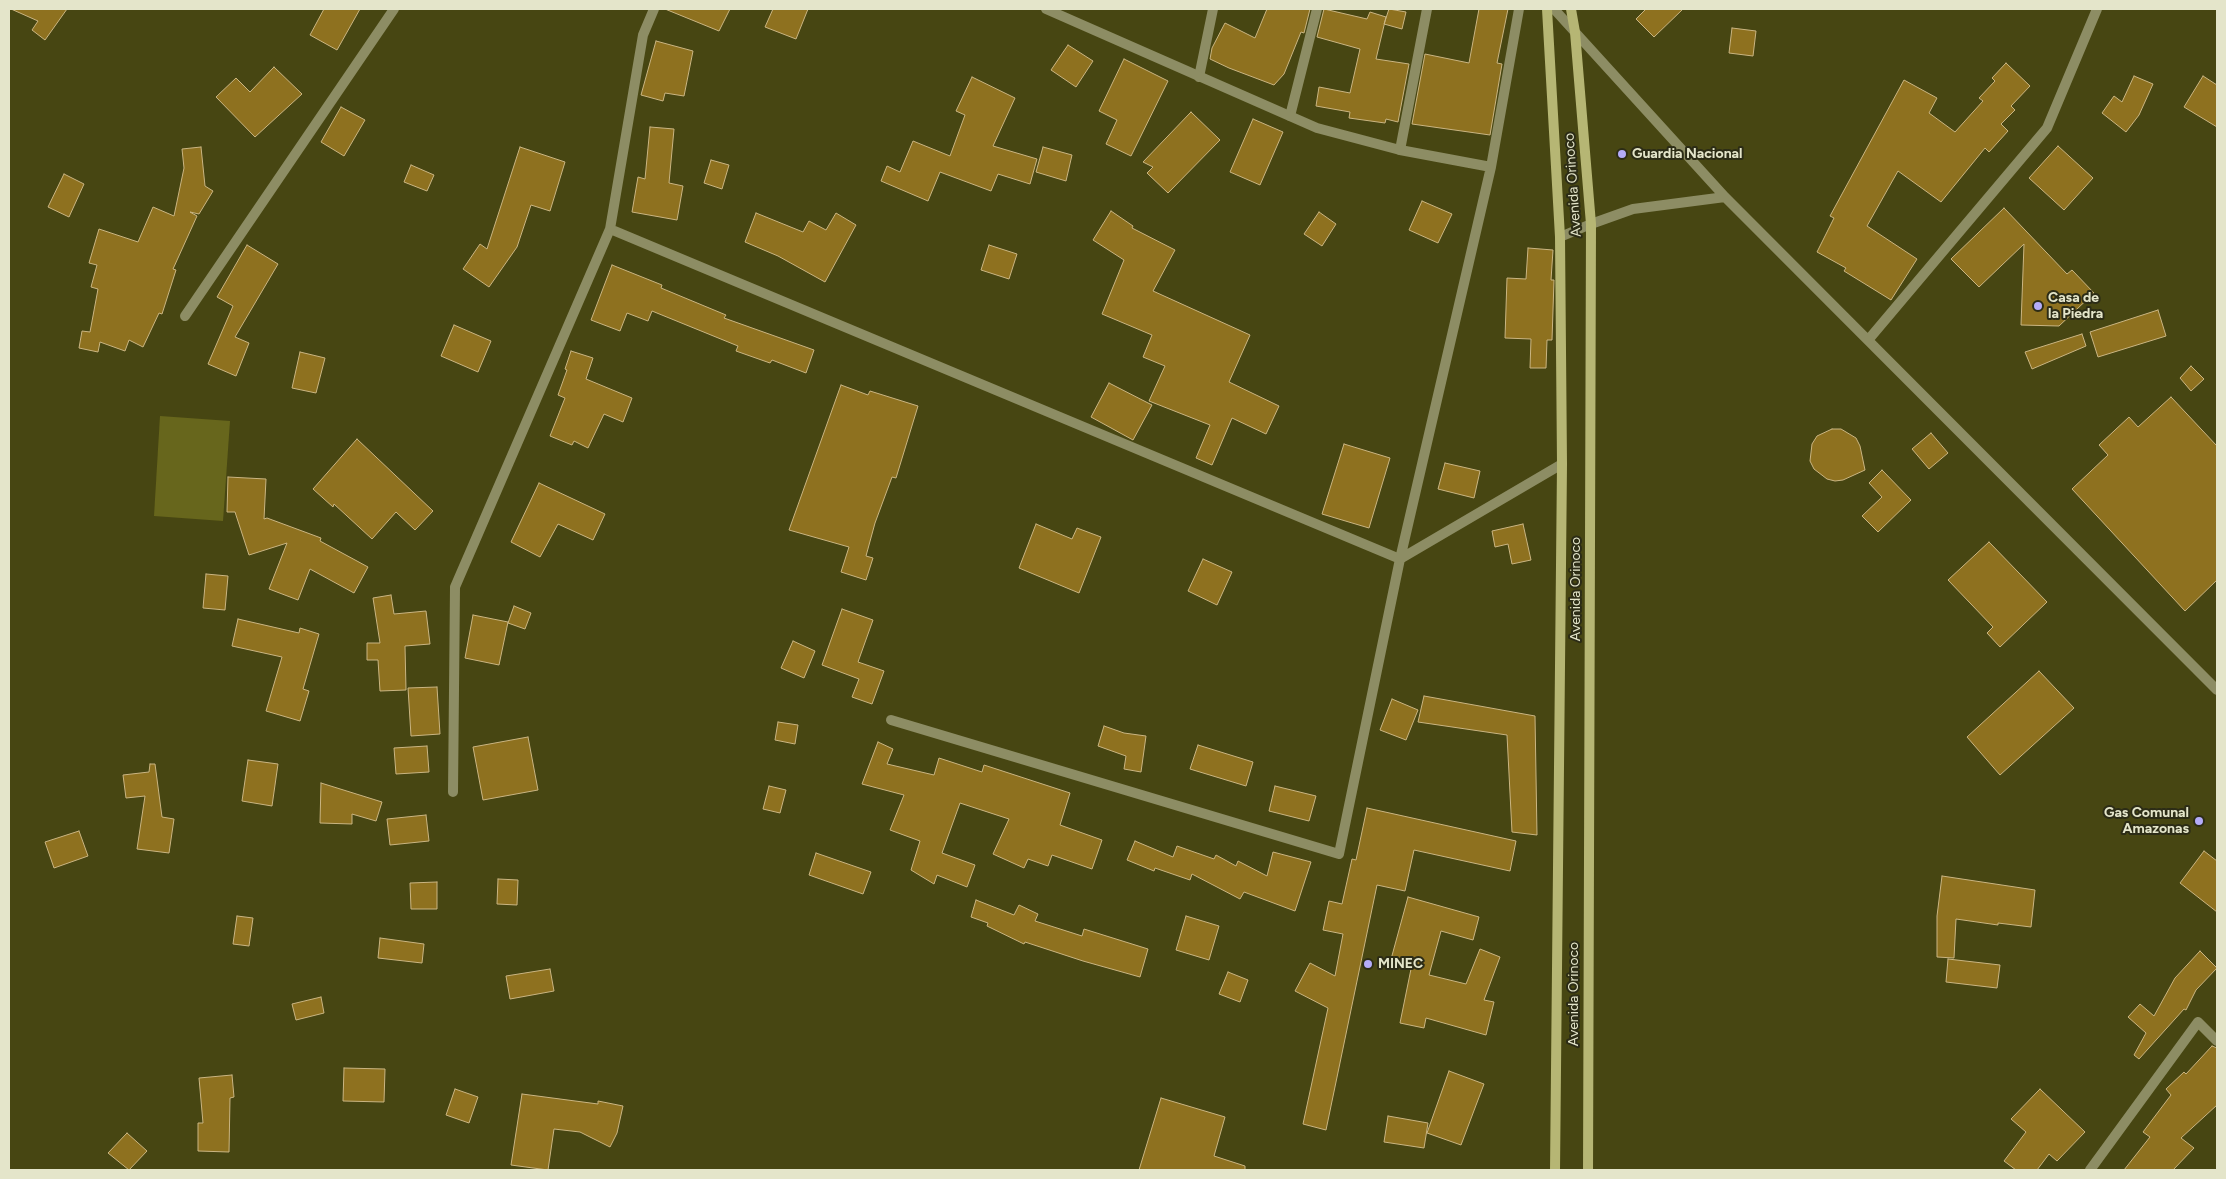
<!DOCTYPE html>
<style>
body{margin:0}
#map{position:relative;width:2226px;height:1179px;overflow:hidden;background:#474612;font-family:Figtree,sans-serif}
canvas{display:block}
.frame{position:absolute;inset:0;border:10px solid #e4e5ca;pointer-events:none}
</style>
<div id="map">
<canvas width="2226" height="1179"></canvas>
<div class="frame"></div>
</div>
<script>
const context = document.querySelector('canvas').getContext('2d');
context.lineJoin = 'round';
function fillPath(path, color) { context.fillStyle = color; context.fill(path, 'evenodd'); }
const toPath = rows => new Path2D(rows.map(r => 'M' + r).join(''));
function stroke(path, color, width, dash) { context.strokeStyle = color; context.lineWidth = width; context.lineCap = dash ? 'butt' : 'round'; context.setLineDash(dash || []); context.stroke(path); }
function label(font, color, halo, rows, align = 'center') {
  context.font = font + ' Figtree,sans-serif'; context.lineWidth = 4; context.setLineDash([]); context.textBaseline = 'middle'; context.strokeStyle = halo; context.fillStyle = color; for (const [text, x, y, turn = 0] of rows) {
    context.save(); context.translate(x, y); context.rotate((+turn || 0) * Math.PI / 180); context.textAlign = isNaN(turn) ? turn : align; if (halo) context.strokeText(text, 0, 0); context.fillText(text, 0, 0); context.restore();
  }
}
fillPath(toPath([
 [160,416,230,421,223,521,154,516]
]), '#67661c');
const building = toPath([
 [11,9,67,9,45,40,32,30,38,21,11,9],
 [324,9,360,9,337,50,310,35,324,9],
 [665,9,730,9,719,31,665,9],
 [773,9,808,9,796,39,765,27,773,9],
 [1267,9,1310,9,1304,33,1301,32,1284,74,1274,85,1229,68,1210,59,1212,48,1225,23,1255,38,1267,9],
 [1324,9,1367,19,1370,12,1386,17,1376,59,1409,64,1398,122,1386,119,1385,123,1349,118,1350,112,1316,106,1319,87,1350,93,1360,49,1317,37,1324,9],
 [1389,9,1406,12,1402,29,1384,24,1389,9],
 [1479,9,1508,9,1497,63,1502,64,1490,135,1412,124,1425,54,1469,63,1479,9],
 [1646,9,1683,9,1654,37,1636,19,1646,9],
 [1732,28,1756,31,1753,56,1729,53,1732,28],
 [656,41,693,51,684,96,665,93,663,101,641,95,656,41],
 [1068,45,1093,61,1076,87,1051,70,1068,45],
 [1124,59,1168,81,1131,156,1106,144,1117,120,1099,111,1124,59],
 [2006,63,2030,86,2011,106,2015,110,2001,124,2008,131,1989,152,1985,148,1941,202,1898,171,1867,226,1917,259,1891,300,1844,271,1846,268,1817,252,1834,218,1830,216,1904,80,1937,98,1929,113,1955,132,1983,101,1979,98,1995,81,1992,78,2006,63],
 [274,67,302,94,255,137,216,97,236,78,250,92,274,67],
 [2134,76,2153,84,2139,115,2126,132,2102,113,2114,96,2122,102,2134,76],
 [2203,76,2217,85,2217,127,2184,107,2203,76],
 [972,77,1015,98,993,146,1037,159,1030,184,998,174,991,191,940,172,928,201,881,181,887,166,900,172,913,141,950,156,965,115,956,111,972,77],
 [341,107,365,120,344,156,321,142,341,107],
 [1191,112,1220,140,1168,193,1147,173,1153,167,1143,162,1191,112],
 [1253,119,1283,132,1260,185,1230,172,1253,119],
 [650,127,674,129,669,183,683,186,677,220,632,212,638,177,645,179,650,127],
 [2058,146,2093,178,2064,210,2029,178,2058,146],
 [201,147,205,186,213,191,199,214,190,212,197,216,173,269,176,270,162,314,159,313,143,347,129,340,125,351,100,342,98,352,79,348,82,331,90,332,98,289,91,287,97,265,89,263,99,229,138,242,153,207,174,216,184,168,182,149,201,147],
 [520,147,565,162,550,211,531,205,517,247,489,287,463,269,480,244,487,249,520,147],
 [1043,147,1072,155,1066,181,1036,172,1043,147],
 [711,160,729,165,722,189,704,183,711,160],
 [411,165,434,175,427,191,404,182,411,165],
 [64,174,84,184,69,217,48,207,64,174],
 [1422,201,1452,214,1438,243,1409,230,1422,201],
 [2004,208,2067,274,2072,270,2094,293,2059,326,2021,325,2024,244,1979,287,1951,259,2004,208],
 [1111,211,1133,226,1132,228,1175,250,1153,291,1250,335,1229,382,1279,406,1266,434,1232,418,1212,465,1196,458,1210,425,1149,401,1165,366,1143,357,1152,335,1102,314,1124,260,1093,240,1111,211],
 [1319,212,1336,224,1322,246,1304,234,1319,212],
 [756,213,803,232,809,221,826,230,836,213,856,225,825,282,778,256,745,242,756,213],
 [247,245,278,264,235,337,249,343,236,376,208,364,233,306,217,297,247,245],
 [989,245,1017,254,1009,279,981,270,989,245],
 [1528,248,1553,250,1551,280,1554,280,1552,340,1547,340,1546,368,1530,368,1531,339,1505,338,1507,278,1526,279,1528,248],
 [612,265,662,285,661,288,726,315,724,318,814,350,806,373,772,360,770,363,736,351,738,346,652,311,648,321,627,313,620,331,591,320,612,265],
 [2158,310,2166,336,2098,357,2090,332,2158,310],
 [454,325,491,341,478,372,441,356,454,325],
 [2082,334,2086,346,2032,369,2025,352,2082,334],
 [571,351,593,358,586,379,632,398,623,422,604,414,588,448,574,441,572,445,550,436,565,398,558,395,567,370,565,369,571,351],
 [300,352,325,358,316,393,292,388,300,352],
 [2191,366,2204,379,2191,391,2180,378,2191,366],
 [1109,383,1152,405,1133,440,1091,417,1109,383],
 [841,385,868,395,870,391,918,406,896,478,892,477,875,523,866,556,873,558,866,580,841,572,849,547,789,530,841,385],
 [2171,397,2217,446,2217,580,2185,611,2072,489,2108,455,2099,445,2129,417,2138,427,2171,397],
 [1832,429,1841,429,1856,438,1860,446,1865,470,1843,480,1835,481,1827,479,1814,469,1810,461,1812,444,1817,436,1832,429],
 [1931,433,1948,453,1929,469,1912,449,1931,433],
 [357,439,433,511,415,530,396,512,372,539,334,504,333,507,313,489,357,439],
 [1344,444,1390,458,1369,528,1322,514,1344,444],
 [1445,463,1480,471,1474,498,1438,489,1445,463],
 [1882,470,1911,500,1878,532,1862,516,1882,497,1869,483,1882,470],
 [228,477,266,479,264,519,267,518,321,538,320,541,368,567,354,593,310,569,298,600,269,589,287,543,249,555,235,512,227,512,228,477],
 [539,483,605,514,593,540,558,524,540,557,511,542,539,483],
 [1036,524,1072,539,1077,528,1101,537,1079,593,1019,568,1036,524],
 [1523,524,1531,560,1512,564,1508,544,1495,547,1492,531,1523,524],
 [1989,542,2047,602,2000,647,1987,633,1993,627,1948,580,1989,542],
 [1203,559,1232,572,1217,605,1188,591,1203,559],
 [206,574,228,576,225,610,203,608,206,574],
 [391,595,394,614,426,611,430,644,405,646,406,690,380,691,378,660,367,660,367,643,380,643,373,598,391,595],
 [514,606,531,613,525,629,508,623,514,606],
 [842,609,873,620,858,662,884,671,872,704,852,697,859,679,822,665,842,609],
 [473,615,508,622,499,665,465,658,473,615],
 [238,619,299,633,300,628,319,634,303,689,309,691,300,721,266,711,282,657,232,646,238,619],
 [793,641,815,651,804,678,781,668,793,641],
 [2039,671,2074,708,2000,775,1967,737,2039,671],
 [437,687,440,734,411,736,408,688,437,687],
 [1424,696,1535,716,1537,835,1512,832,1507,735,1418,722,1424,696],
 [1392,699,1418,710,1406,740,1380,730,1392,699],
 [778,722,798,725,795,744,775,740,778,722],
 [1104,726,1124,733,1146,736,1141,772,1124,769,1126,756,1098,746,1104,726],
 [528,737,538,790,483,800,473,747,528,737],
 [878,742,893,749,887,764,934,775,939,758,982,772,984,765,1070,793,1060,825,1102,840,1092,869,1052,855,1048,866,1028,859,1024,868,993,854,1009,819,960,803,942,853,975,865,967,887,937,875,934,884,911,870,920,841,890,830,904,795,862,784,878,742],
 [1198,745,1253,762,1246,786,1190,769,1198,745],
 [427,746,429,772,396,774,394,748,427,746],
 [248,760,278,764,272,806,242,801,248,760],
 [150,764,155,764,162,817,174,819,169,853,137,849,145,796,126,798,123,775,149,772,150,764],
 [321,783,382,802,376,821,352,814,352,824,320,823,321,783],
 [769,786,786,790,780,813,763,809,769,786],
 [1275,786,1316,796,1309,821,1269,811,1275,786],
 [1367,808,1516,841,1510,871,1414,850,1405,891,1377,885,1326,1130,1303,1124,1328,1008,1295,991,1310,963,1335,976,1343,934,1323,930,1329,901,1342,904,1352,859,1356,860,1367,808],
 [426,815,429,841,390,845,387,819,426,815],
 [79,831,88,856,54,868,45,842,79,831],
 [1135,841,1173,857,1177,846,1214,859,1216,855,1236,866,1238,861,1267,876,1273,852,1311,862,1295,911,1244,892,1240,899,1192,874,1190,880,1155,868,1154,871,1127,860,1135,841],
 [2204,851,2217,861,2217,912,2180,883,2204,851],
 [816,853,871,872,863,894,809,875,816,853],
 [1942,876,2035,890,2031,927,1998,923,1998,925,1956,919,1954,958,1937,957,1937,916,1942,876],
 [498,879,518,880,517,905,497,904,498,879],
 [437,882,437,909,411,909,410,883,437,882],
 [1408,897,1479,917,1473,940,1441,931,1429,975,1466,984,1480,949,1500,957,1484,1000,1494,1002,1486,1035,1426,1018,1424,1028,1400,1023,1411,969,1390,963,1408,897],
 [976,900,1014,915,1019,905,1038,914,1035,921,1082,936,1084,929,1148,949,1140,977,1083,961,1025,942,1024,944,987,926,988,923,971,917,976,900],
 [237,916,253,918,249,946,233,944,237,916],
 [1186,916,1219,926,1209,960,1176,950,1186,916],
 [380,938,424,944,422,963,378,958,380,938],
 [2200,951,2217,968,2196,990,2186,1010,2184,1009,2139,1059,2134,1055,2146,1033,2128,1017,2140,1004,2154,1016,2175,978,2200,951],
 [1948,959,2000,965,1997,988,1946,982,1948,959],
 [550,969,554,991,510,999,506,976,550,969],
 [1228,972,1248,980,1240,1002,1219,994,1228,972],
 [321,997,324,1013,296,1020,292,1004,321,997],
 [2212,1046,2217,1048,2217,1105,2181,1138,2194,1148,2173,1170,2124,1170,2150,1137,2143,1132,2171,1095,2166,1089,2184,1072,2186,1074,2212,1046],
 [344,1068,385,1069,384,1102,343,1101,344,1068],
 [1449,1071,1484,1084,1461,1145,1427,1133,1449,1071],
 [232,1075,234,1097,230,1098,229,1152,198,1151,198,1123,203,1123,199,1078,232,1075],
 [455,1089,478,1097,469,1123,446,1115,455,1089],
 [2040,1089,2085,1132,2057,1161,2049,1154,2037,1170,2016,1170,2004,1161,2026,1132,2011,1119,2040,1089],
 [522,1094,598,1104,598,1101,623,1106,617,1133,610,1147,580,1132,554,1129,548,1170,511,1165,522,1094],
 [1161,1098,1225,1117,1214,1156,1245,1166,1245,1170,1139,1170,1161,1098],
 [1388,1116,1428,1123,1424,1148,1384,1142,1388,1116],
 [127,1133,147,1151,129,1170,108,1153,127,1133]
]);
fillPath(building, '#8e711f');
stroke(building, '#cab582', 1);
stroke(toPath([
 [1199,77,1213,9],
 [1290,116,1317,9],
 [1400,150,1427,9]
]), '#8d8d64', 10);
stroke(toPath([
 [1046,9,1317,128,1400,150,1491,167],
 [1554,9,1725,197,2217,690],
 [610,229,1400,559,1562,464],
 [1560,237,1591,224,1633,209,1725,197],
 [185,316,394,9],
 [1869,339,2047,128,2097,9],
 [891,720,1339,854,1400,559,1491,167,1519,9],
 [453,792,455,587,610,229,643,35,654,9],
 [2090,1170,2198,1022,2217,1041]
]), '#8d8d64', 10);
stroke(toPath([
 [1547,9,1560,237,1562,464,1555,1170],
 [1571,9,1575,32,1591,224,1588,1170]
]), '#b6b674', 10);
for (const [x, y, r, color] of [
 [1622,154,5,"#b4acf9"],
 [2038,306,5,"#b4acf9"],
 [2199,821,5,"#b4acf9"],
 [1368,964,5,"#b4acf9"]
]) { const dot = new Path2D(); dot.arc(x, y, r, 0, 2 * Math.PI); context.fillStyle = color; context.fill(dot); stroke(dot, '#2c2c16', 2); }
label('bold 14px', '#e4e5ca', '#2c2c16', [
 ["Guardia Nacional",1632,154],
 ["Casa de",2048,298],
 ["la Piedra",2048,314],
 ["Gas Comunal",2189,813,"right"],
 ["Amazonas",2189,829,"right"],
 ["MINEC",1378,964]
], 'left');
label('14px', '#e4e5ca', '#2c2c16', [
 ["Avenida Orinoco",1573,185,-94],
 ["Avenida Orinoco",1576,589,-90],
 ["Avenida Orinoco",1574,994,-90]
]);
</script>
